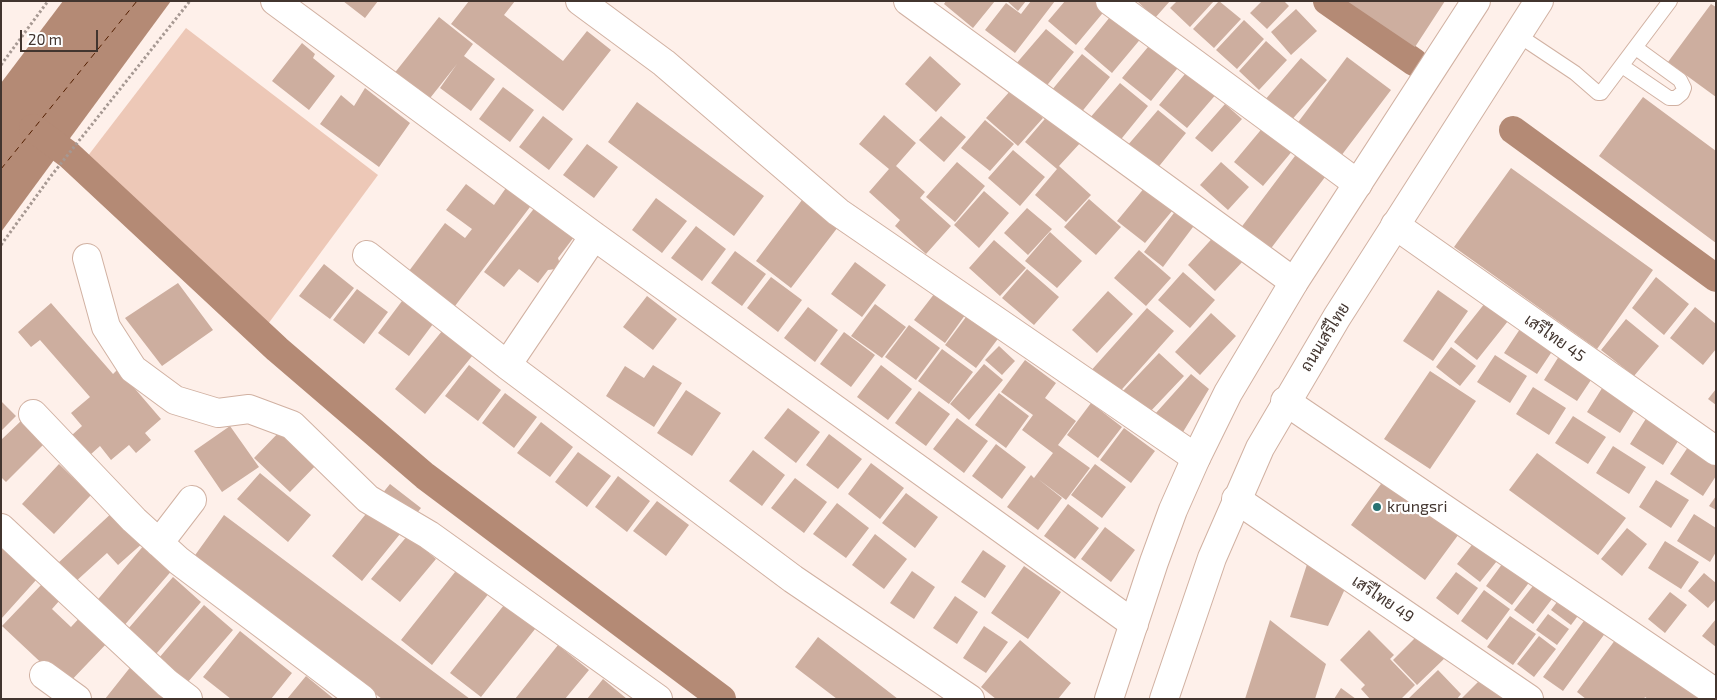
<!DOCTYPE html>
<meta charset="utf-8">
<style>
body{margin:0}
#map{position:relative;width:1717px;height:700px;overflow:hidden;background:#fef0ea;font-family:"Exo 2",sans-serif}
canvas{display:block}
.frame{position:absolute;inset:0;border:2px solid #42352f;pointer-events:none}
.scale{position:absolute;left:20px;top:30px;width:78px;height:22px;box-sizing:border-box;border:2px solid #42352f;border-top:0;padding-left:6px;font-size:15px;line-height:18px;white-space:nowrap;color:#42352f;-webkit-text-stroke:4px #fff;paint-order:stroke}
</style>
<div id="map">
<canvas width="1717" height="700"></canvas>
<div class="frame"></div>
<div class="scale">20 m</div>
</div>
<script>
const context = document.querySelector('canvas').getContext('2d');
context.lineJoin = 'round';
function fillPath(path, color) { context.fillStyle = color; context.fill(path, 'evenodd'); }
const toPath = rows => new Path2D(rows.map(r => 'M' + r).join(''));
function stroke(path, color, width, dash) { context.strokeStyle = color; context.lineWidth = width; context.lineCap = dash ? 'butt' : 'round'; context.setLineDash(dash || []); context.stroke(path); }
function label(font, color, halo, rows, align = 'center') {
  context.font = font + ' "Exo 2",Sarabun,sans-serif'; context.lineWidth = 4.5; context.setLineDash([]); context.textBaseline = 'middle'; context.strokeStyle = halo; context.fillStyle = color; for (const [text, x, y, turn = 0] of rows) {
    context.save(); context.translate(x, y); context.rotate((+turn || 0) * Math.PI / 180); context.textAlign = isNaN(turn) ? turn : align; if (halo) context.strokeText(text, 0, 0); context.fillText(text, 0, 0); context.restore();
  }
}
fillPath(toPath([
 [186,28,378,175,268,324,87,157]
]), '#edc8b7');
fillPath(toPath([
 [63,1,171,1,1,232,1,83]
]), '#b48a75');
stroke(toPath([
 [1327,1,1414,62],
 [33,128,69,155,277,349,425,476,722,699],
 [1513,130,1716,278]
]), '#b48a75', 28);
stroke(toPath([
 [1,169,137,1]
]), '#531e00', 1, [6, 5]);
fillPath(toPath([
 [343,1,378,1,365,18],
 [469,1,515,1,504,15,563,61,587,31,611,50,563,111,451,24],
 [946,1,995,1,973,28,944,4],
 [1007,1,1026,1,1018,11],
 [1031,1,1055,1,1015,53,985,30,1006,3,1021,14],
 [1065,1,1099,1,1107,8,1076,45,1048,21],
 [1137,1,1170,1,1155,18],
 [1177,1,1214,1,1190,27,1170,8],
 [1219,1,1241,19,1214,48,1193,29],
 [1262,1,1284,1,1289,6,1267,29,1250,13],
 [1347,1,1445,1,1415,47],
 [1711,4,1716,7,1716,97,1668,62],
 [1296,9,1317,31,1291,55,1271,32],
 [1114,12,1143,36,1112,73,1084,49],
 [439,17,473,44,464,56,495,79,471,111,440,88,457,64,427,102,393,75],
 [1244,20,1264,39,1237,69,1216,50],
 [1046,29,1074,52,1044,89,1015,65],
 [1153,41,1181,64,1151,101,1122,78],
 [1266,41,1287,60,1259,90,1239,71],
 [302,43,315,54,313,58,335,76,309,110,272,81],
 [1082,54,1110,77,1080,114,1051,91],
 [930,56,961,84,936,112,905,84],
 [1347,57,1391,90,1269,251,1240,229,1310,136,1296,125],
 [1301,58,1327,80,1289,123,1264,101],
 [1190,68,1218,92,1187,128,1159,105],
 [1120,83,1148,106,1118,143,1089,119],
 [503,87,534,110,510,142,479,119],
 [365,88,410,123,379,167,320,124,341,95,354,106],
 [1011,90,1043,118,1018,146,986,118],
 [1643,97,1716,151,1716,243,1599,156],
 [637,102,764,196,734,236,608,142],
 [1225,104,1242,119,1212,152,1195,138],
 [1158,110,1186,133,1156,170,1127,146],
 [1050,113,1082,141,1059,166,1091,195,1066,222,1035,195,1057,169,1025,142],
 [884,115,916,143,896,166,925,192,920,198,951,226,926,254,895,226,900,220,869,192,889,169,859,144],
 [543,116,573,139,549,170,519,147],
 [941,116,966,137,944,162,919,140],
 [985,120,1014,144,990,171,961,148],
 [1265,125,1294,149,1263,186,1234,162],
 [587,144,618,167,594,198,563,175],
 [1013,150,1045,177,1020,206,988,178],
 [957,162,985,186,955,222,926,197],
 [1221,162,1249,187,1228,210,1200,185],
 [1511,168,1653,270,1597,349,1454,247],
 [1150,181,1178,204,1145,243,1117,221],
 [466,184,494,205,508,185,533,203,455,306,409,271,445,223,465,238,472,229,446,210],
 [984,191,1009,213,979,248,954,225],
 [656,198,687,221,662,253,632,230],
 [1089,199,1121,227,1096,255,1064,227],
 [802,200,838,227,791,288,756,261],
 [536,206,574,237,558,258,560,264,556,269,548,270,538,283,519,269,504,287,484,272],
 [1027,208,1052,229,1028,255,1004,233],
 [1177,209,1196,223,1163,267,1144,252],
 [696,226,726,249,702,281,671,258],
 [1050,232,1082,261,1057,288,1025,261],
 [1218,232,1246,258,1215,291,1188,265],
 [994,240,1026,268,1000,296,969,268],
 [1139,250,1171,278,1146,306,1114,278],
 [735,251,766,274,742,306,711,283],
 [855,262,886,285,862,317,831,294],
 [324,264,354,288,330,319,299,296],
 [1027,269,1059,297,1034,325,1002,298],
 [1183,272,1215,300,1190,328,1158,300],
 [771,277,802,300,778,332,747,308],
 [1656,277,1689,304,1664,335,1632,308],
 [178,283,213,330,162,366,125,318],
 [357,289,388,312,364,344,333,320],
 [938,289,968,311,945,343,914,320],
 [1438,290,1468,311,1433,361,1403,341],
 [1108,291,1133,314,1097,353,1072,330],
 [647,296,677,319,653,350,623,327],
 [1489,298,1512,316,1477,360,1454,342],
 [402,301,433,324,409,356,378,333],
 [51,303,113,374,118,369,161,419,145,433,151,440,136,453,129,445,111,460,100,446,90,455,72,435,82,426,71,413,90,397,40,340,31,347,18,332],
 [875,304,906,327,882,358,851,336],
 [808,307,838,330,815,362,784,338],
 [1695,307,1716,324,1716,349,1703,365,1670,338],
 [1147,308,1174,331,1115,397,1088,374],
 [969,313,1000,336,976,368,945,345],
 [1211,313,1236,336,1200,375,1175,352],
 [1626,319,1659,346,1634,376,1601,350],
 [909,325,940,348,916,380,885,357],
 [1522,326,1555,347,1537,374,1504,353],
 [442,331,473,355,425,414,395,389],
 [844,332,875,355,851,387,820,364],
 [999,346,1015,361,1002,375,985,360],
 [1451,347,1476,366,1460,386,1436,367],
 [942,349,973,372,949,404,918,381],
 [1159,353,1184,376,1148,414,1123,391],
 [1561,353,1595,374,1577,401,1544,380],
 [1495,355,1527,376,1510,403,1477,382],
 [1025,360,1056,383,1045,398,1076,421,1058,445,1090,468,1066,500,1038,479,1062,498,1038,530,1007,507,1031,475,1034,478,1053,453,1022,430,1033,415,1001,392],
 [984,364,1003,380,969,420,950,404],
 [469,365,501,390,478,421,445,396],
 [653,365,682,383,654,427,606,396,625,366,644,378],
 [881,365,912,389,888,420,857,397],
 [1430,371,1476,401,1430,469,1384,439],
 [1191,374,1209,389,1180,437,1155,414],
 [1604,385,1637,406,1620,433,1587,412],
 [1533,387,1566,408,1549,435,1516,414],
 [1716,389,1716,405,1708,399],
 [686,390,721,413,692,456,657,433],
 [919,391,950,414,926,446,895,423],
 [505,393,537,417,514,448,482,423],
 [999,393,1029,416,1006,448,975,425],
 [1,401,16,416,1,431],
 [1091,403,1122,427,1098,458,1067,435],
 [788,408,820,432,796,463,764,438],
 [1573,416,1606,437,1588,464,1555,443],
 [1647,417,1680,438,1663,465,1630,444],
 [957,418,988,441,964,473,933,449],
 [22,420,45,443,6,482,1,477,1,440],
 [541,422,573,447,550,477,517,453],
 [230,426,259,467,222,492,194,451],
 [284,427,320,461,290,492,254,458],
 [1124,428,1155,451,1131,483,1100,460],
 [829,434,862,459,838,489,806,465],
 [996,444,1026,467,1002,499,972,476],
 [1613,446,1646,467,1629,494,1596,473],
 [1688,447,1716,465,1716,476,1703,496,1670,474],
 [753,450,785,475,762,506,729,481],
 [578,452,611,476,587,507,555,482],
 [1537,453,1626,518,1598,555,1509,490],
 [871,463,904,488,880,519,848,494],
 [59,464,91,495,54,534,22,504],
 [1095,464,1126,487,1102,518,1071,495],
 [260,473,311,515,288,542,237,499],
 [1389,473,1464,527,1425,580,1351,525],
 [618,476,650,501,627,532,595,507],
 [795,478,827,502,804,533,771,508],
 [1656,480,1689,500,1671,528,1639,507],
 [390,484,421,508,362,581,332,556],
 [906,493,938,517,915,548,882,523],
 [1716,496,1716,510,1709,506],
 [657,501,689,525,666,556,633,531],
 [837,503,869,528,846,558,813,534],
 [1068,504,1099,528,1075,559,1044,536],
 [115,510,144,542,118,565,107,553,74,583,57,564],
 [1694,514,1716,528,1716,552,1710,562,1677,541],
 [224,515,470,699,382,699,193,558],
 [1105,527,1135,550,1111,582,1081,559],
 [1627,528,1647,544,1622,576,1601,559],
 [875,534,907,559,884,589,852,565],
 [408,535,436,559,400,602,371,579],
 [1478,537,1501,556,1480,582,1457,564],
 [1665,541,1699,562,1681,589,1648,568],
 [145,544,174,568,122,628,94,604],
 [1,547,37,579,1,619],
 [983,550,1006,566,985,598,961,582],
 [1310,555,1349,580,1328,626,1290,617],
 [1508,556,1534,576,1512,605,1486,586],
 [1024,566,1061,592,1028,639,991,613],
 [459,567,490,592,432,665,401,640],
 [912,571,935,587,914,619,890,603],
 [1456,572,1478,588,1458,615,1436,598],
 [1704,573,1716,583,1716,599,1708,608,1688,591],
 [173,577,201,602,150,661,121,637],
 [1540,577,1558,591,1533,624,1514,610],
 [42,584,60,600,52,609,71,627,82,615,109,641,66,686,2,626],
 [1484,590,1510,609,1487,640,1461,621],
 [1670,592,1687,605,1665,633,1648,619],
 [1563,594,1583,609,1571,625,1551,610],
 [955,596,978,612,957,644,933,628],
 [508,600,539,624,481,697,450,673],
 [204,605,233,630,181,690,153,665],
 [1548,614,1569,629,1557,645,1536,630],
 [1510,616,1536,634,1513,665,1487,647],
 [1586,618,1606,632,1563,691,1543,677],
 [1716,619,1716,647,1702,636],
 [1270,620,1326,664,1315,699,1245,699],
 [984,626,1008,642,986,673,963,658],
 [1369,630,1394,655,1390,659,1415,685,1401,699,1370,699,1361,689,1365,685,1340,660],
 [240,631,292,673,271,699,231,699,203,677],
 [1422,631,1447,656,1417,685,1393,660],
 [1539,636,1556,649,1534,677,1517,664],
 [1618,636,1704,699,1648,699,1645,697,1644,699,1586,699,1577,692],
 [818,637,898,699,837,699,795,667],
 [1020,640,1071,683,1058,699,996,699,981,687],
 [558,645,589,670,565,699,515,699],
 [132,665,180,699,105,699],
 [1438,670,1461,694,1457,699,1408,699],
 [306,676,334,699,287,699],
 [1483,677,1504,699,1461,699],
 [603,679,627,699,587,699],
 [1341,688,1356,699,1334,699]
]), '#cdae9f');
const lane = toPath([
 [1518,35,1575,73,1598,93,1601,93,1670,1],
 [1622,66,1669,98,1676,98,1682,93,1684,88,1680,80,1636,48]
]);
const street = toPath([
 [275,1,594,236,1134,624],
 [580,1,664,63,838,212,1196,458],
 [908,1,1294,282],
 [1110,1,1358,184],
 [1395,225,1716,451],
 [367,255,507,365,793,579,970,699],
 [87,258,106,327,133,369,175,400,218,413,249,409,292,425,368,499,429,535,658,699],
 [507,365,594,236],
 [1285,401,1716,693],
 [33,414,134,520,179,561,362,699],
 [1236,499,1529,699],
 [1,528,167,683,188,699],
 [159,543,192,500],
 [44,675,77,699]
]);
const secondary = toPath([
 [1109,699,1154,562,1173,510,1196,458,1228,393,1294,282,1476,1],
 [1164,699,1212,558,1260,448,1337,317,1539,1]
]);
stroke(lane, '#d1b1a2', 16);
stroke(street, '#d1b1a2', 30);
stroke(secondary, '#d1b1a2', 30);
stroke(toPath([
 [1,65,48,1],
 [1,245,51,176,190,1]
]), '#a69892', 3, [2.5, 2.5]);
stroke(lane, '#fff', 14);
stroke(street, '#fff', 28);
stroke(secondary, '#fff', 28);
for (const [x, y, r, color] of [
 [1377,507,5,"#287273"]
]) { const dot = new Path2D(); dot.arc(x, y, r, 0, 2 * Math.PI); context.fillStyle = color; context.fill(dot); stroke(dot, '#fff', 2); }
label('16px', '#42352f', '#fff', [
 ["ถนนเสรีไทย",1325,337,-58],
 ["เสรีไทย 45",1555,338,35],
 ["เสรีไทย 49",1383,599,34]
]);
label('16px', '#42352f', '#fff', [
 ["krungsri",1387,507]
], 'left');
</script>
